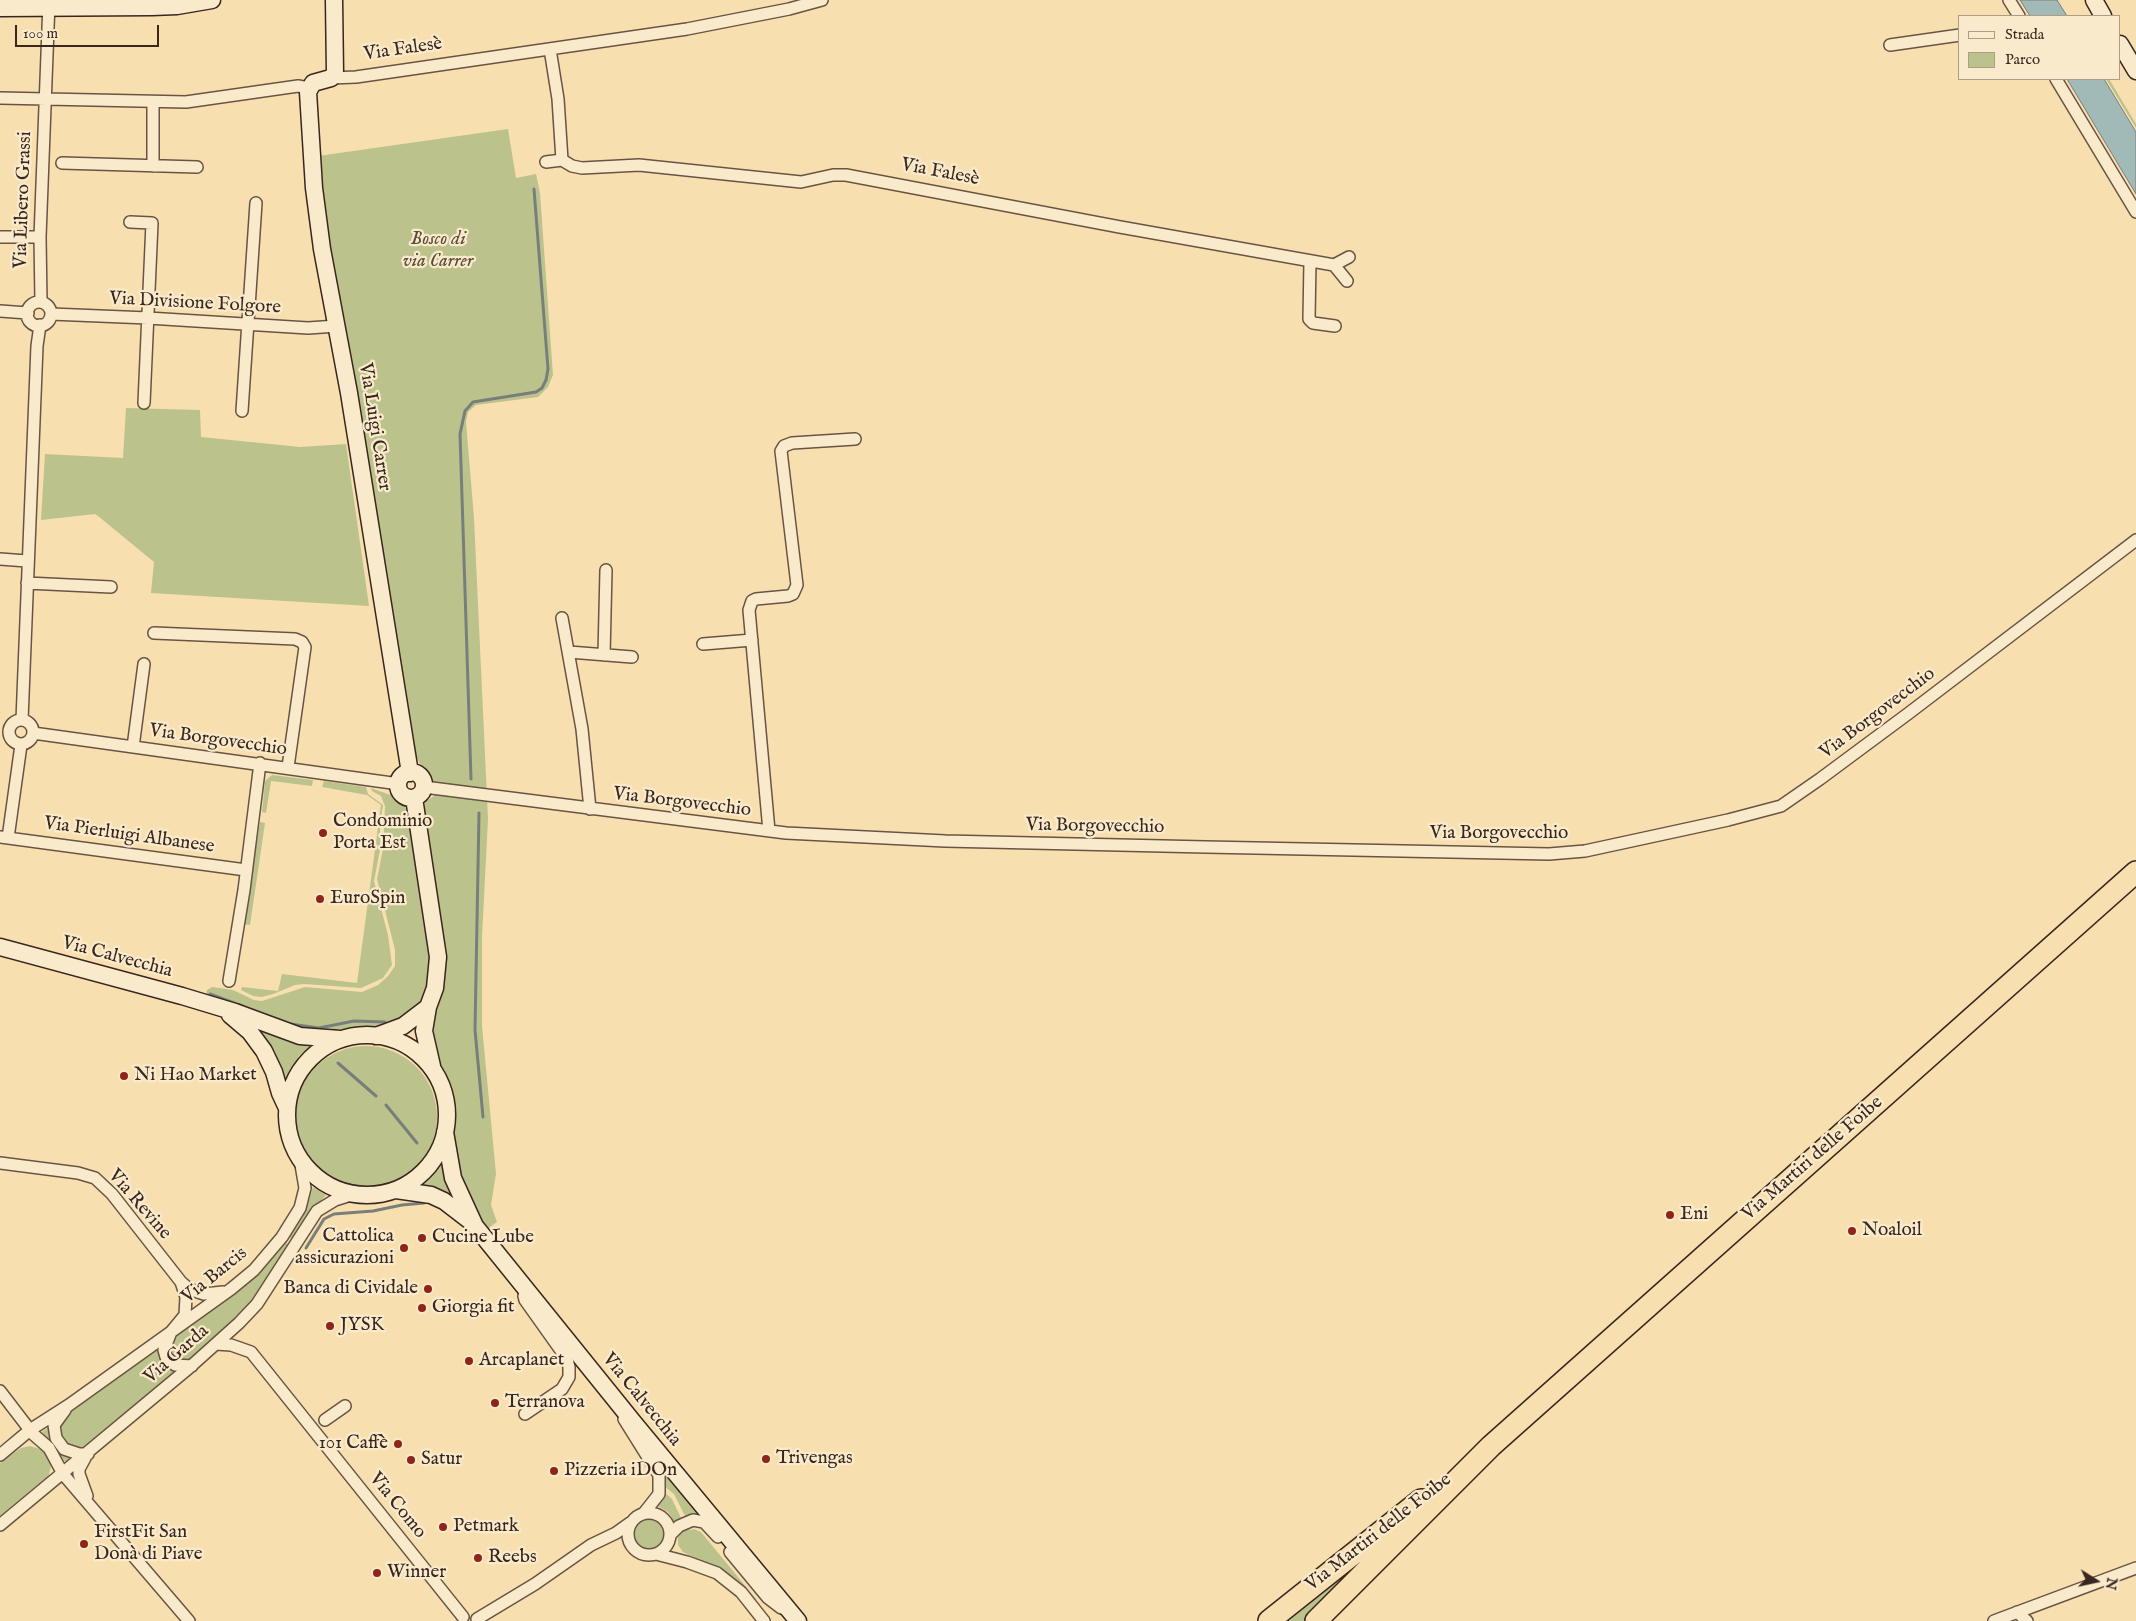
<!DOCTYPE html>
<meta charset="utf-8">
<style>
body{margin:0}
#map{position:relative;width:2136px;height:1621px;overflow:hidden;background:#f8dfb0;font-family:"IM FELL English",serif}
canvas{display:block}
.legend{position:absolute;left:1958px;top:15px;width:162px;height:65px;box-sizing:border-box;background:#faeacc;border:1px solid #ad9c87;margin:0;padding:6px 9px;list-style:none;font-size:15px;color:#39261f}
.legend li{display:flex;align-items:center;gap:10px;height:25px}
.legend b{width:25px;border:1px solid #ad9c87}
.north{position:absolute;left:2071px;top:1556px;width:50px;height:50px;-webkit-text-stroke:4px #faeacc;paint-order:stroke;rotate:100deg;font-size:14px;font-weight:700;line-height:20px;text-align:center;color:#39261f}
.north::after{content:'';display:block;margin:auto;width:18px;height:22px;background:#39261f;clip-path:polygon(50% 0,100% 100%,50% 72%,0 100%)}
.scale{position:absolute;left:15px;top:25px;width:144px;height:22px;box-sizing:border-box;border:2px solid #39261f;border-top:0;padding-left:6px;font-size:15px;line-height:18px;white-space:nowrap;color:#39261f;-webkit-text-stroke:4px #faeacc;paint-order:stroke}
</style>
<div id="map">
<canvas width="2136" height="1621"></canvas>
<ul class="legend">
<li><b style="height:6px;background:#faeacc"></b>Strada</li>
<li><b style="height:14px;background:#bcc28c"></b>Parco</li>
</ul>
<div class="north">N</div>
<div class="scale">100 m</div>
</div>
<script>
const context = document.querySelector('canvas').getContext('2d');
context.lineJoin = 'round';
function fillPath(path, color) { context.fillStyle = color; context.fill(path, 'evenodd'); }
const toPath = rows => new Path2D(rows.map(r => 'M' + r).join(''));
function stroke(path, color, width, dash) { context.strokeStyle = color; context.lineWidth = width; context.lineCap = dash ? 'butt' : 'round'; context.setLineDash(dash || []); context.stroke(path); }
function label(font, color, halo, rows, align = 'center') {
  context.font = font + ' "IM FELL English",serif'; context.lineWidth = 4.5; context.setLineDash([]); context.textBaseline = 'middle'; context.strokeStyle = halo; context.fillStyle = color; for (const [text, x, y, turn = 0] of rows) {
    context.save(); context.translate(x, y); context.rotate((+turn || 0) * Math.PI / 180); context.textAlign = isNaN(turn) ? turn : align; if (halo) context.strokeText(text, 0, 0); context.fillText(text, 0, 0); context.restore();
  }
}
fillPath(toPath([
 [2106,79,2109,79,2136,124,2136,128],
 [508,129,516,178,536,174,540,193,553,375,548,387,538,397,476,405,468,412,466,422,474,518,488,819,482,937,482,1026,496,1174,491,1205,497,1222,487,1229,462,1190,453,1139,453,1101,433,1050,430,1021,442,988,423,809,426,801,434,796,430,776,421,766,412,748,322,210,318,156],
 [126,408,200,410,201,437,300,447,346,444,369,606,151,593,154,562,98,516,95,514,41,520,45,454,123,458],
 [272,775,313,780,312,786,271,781,266,813,262,812,265,781],
 [324,781,366,787,368,794,383,805,380,825,380,850,374,881,388,935,392,965,383,978,361,988,304,984,295,985,273,994,262,997,253,996,241,990,242,987,278,991,282,974,357,983,381,805,367,795,322,787],
 [371,788,393,796,403,804,409,815,432,950,428,993,417,1010,379,1029,355,1027,312,1034,205,998,207,990,212,987,233,990,254,1000,262,1001,305,987,362,992,378,985,388,976,395,966,395,950,377,879,383,849,385,806,381,796,372,791],
 [260,822,265,823,250,925,244,924],
 [251,1024,286,1041,311,1045,299,1056,284,1080],
 '295 1117a71 71 0 1 1 142 0a71 71 0 1 1-142 0Z',
 [442,1162,447,1181,453,1198,419,1186],
 [313,1187,326,1195,304,1220,292,1239,288,1237,307,1206],
 [286,1242,289,1245,248,1306,191,1360,85,1449,70,1448,59,1437,60,1421,67,1415,237,1292,266,1266],
 [49,1427,52,1440,74,1458,67,1464,42,1432],
 [30,1446,43,1450,47,1455,51,1466,48,1479,0,1521,0,1463,21,1448],
 [650,1451,706,1519,686,1518,674,1494,664,1486],
 [663,1491,672,1499,682,1520,676,1524,668,1512,656,1505],
 '632 1534a17 17 0 1 1 34 0a17 17 0 1 1-34 0Z',
 [686,1526,690,1530,694,1529,701,1532,756,1599,755,1601,739,1582,722,1570,683,1552,678,1545,678,1537],
 [1379,1543,1310,1621,1280,1621]
]), '#bcc28c');
const water = toPath([
 [2020,0,2057,0,2067,16,2030,16,2020,0],
 [2067,79,2104,79,2136,132,2136,194,2067,79]
]);
fillPath(water, '#a2bab7');
stroke(water, '#787f7a', 1);
stroke(toPath([
 [471,779,460,434,465,411,473,402,536,392,542,388,546,380,548,369,534,189],
 [479,813,475,1030,483,1117],
 [210,994,242,1006],
 [290,1024,319,1028,354,1021,385,1022],
 [338,1063,376,1096],
 [386,1105,417,1143],
 [306,1248,324,1219,334,1214,373,1211,402,1205,424,1203]
]), '#787f7a', 3);
const street = toPath([
 [2009,0,2019,16],
 [1890,45,1960,35],
 [550,49,558,99,562,160,572,166,582,168,639,165,801,182,833,175,846,175,1120,227,1334,265,1347,281],
 [331,78,356,77,687,29,789,9,822,0],
 [2056,79,2136,212],
 [0,98,186,102,298,86,309,88],
 [546,162,562,160],
 [62,163,197,167],
 [153,166,153,102],
 [130,222,152,223,144,403],
 [0,237,40,237],
 [1310,261,1309,319,1313,323,1335,326],
 [1334,265,1349,257],
 [41,302,40,237,49,2],
 '27 314a12 12 0 1 1 24 0a12 12 0 1 1-24 0Z',
 [0,311,28,313],
 [51,314,148,318,308,328,337,326],
 [242,411,256,203],
 [0,559,27,561],
 [27,583,111,587],
 [562,618,582,729,590,809],
 [154,633,295,639,302,642,305,647,288,767],
 [703,644,752,640],
 [569,652,632,657],
 [604,655,606,570],
 '9 732a12 12 0 1 1 24 0a12 12 0 1 1-24 0Z',
 [22,720,37,346,40,325],
 [33,733,399,784],
 [133,747,144,664],
 [424,787,786,833,945,841,1206,847,1549,854,1585,851,1728,820,1781,806,1820,779,1909,713,2136,540],
 [769,831,749,610,752,601,756,599,788,596,793,594,797,585,781,451,784,446,792,443,855,439],
 [0,837,246,870],
 [8,838,21,745],
 [229,981,244,890,260,763],
 [0,1163,78,1173,95,1178,112,1194,181,1282,189,1289,204,1294,223,1292],
 [181,1282,186,1297,185,1315,171,1332,164,1350,166,1357,175,1365,192,1366],
 [524,1296,525,1300,567,1359,569,1367,569,1377,562,1389,525,1414],
 [216,1344,231,1345,251,1352,463,1617],
 [0,1391,33,1434,49,1448,63,1474,189,1621],
 [65,1410,54,1425,56,1438,64,1449,79,1454,88,1454],
 [624,1419,659,1475,659,1494,644,1513],
 [325,1420,345,1406],
 [0,1455,30,1430,69,1405,231,1289,254,1270,282,1237,300,1208,305,1188,300,1159],
 [85,1458,79,1469,79,1474,87,1496],
 '628 1534a21 21 0 1 1 42 0a21 21 0 1 1-42 0Z',
 [0,1525,190,1367,239,1323,257,1304,317,1211,335,1200,354,1194],
 [670,1535,679,1526,693,1520,704,1522,718,1537],
 [730,1552,768,1598,781,1608],
 [656,1554,687,1562,717,1573,741,1592,764,1621],
 [2017,1612,2027,1621],
 [477,1619,535,1584,591,1545,616,1533,630,1523],
 [1994,1621,2136,1568]
]);
const secondary = toPath([
 [334,0,335,73,331,78,313,83,308,92,314,188,322,249,349,393,410,773],
 [2094,0,2103,16],
 [0,8,152,7,177,6,212,0],
 [2120,44,2136,71],
 '398 785a13 13 0 1 1 26 0a13 13 0 1 1-26 0Z',
 [414,798,438,957,435,988,428,1007,424,1031,432,1066],
 [0,947,182,996,235,1012,300,1036,340,1039],
 [230,1015,250,1032,264,1051,274,1072,280,1093,287,1108],
 '287 1115a80 80 0 1 1 160 0a80 80 0 1 1-160 0Z',
 [376,1036,403,1026,428,1007],
 [445,1132,453,1178,475,1226,634,1423,798,1621],
 [396,1190,431,1195,444,1201,470,1221]
]);
const highway = toPath([
 [1269,1621,1421,1500],
 [1316,1621,1491,1446,2136,872]
]);
stroke(street, '#695443', 14);
stroke(secondary, '#39261f', 19);
stroke(highway, '#39261f', 24);
stroke(street, '#faeacc', 11);
stroke(secondary, '#faeacc', 16);
stroke(highway, '#f8dfb0', 21);
for (const [x, y, r, color] of [
 [323,833,5,"#8f2418"],
 [320,899,5,"#8f2418"],
 [124,1076,5,"#8f2418"],
 [1670,1215,5,"#8f2418"],
 [1852,1231,5,"#8f2418"],
 [422,1238,5,"#8f2418"],
 [404,1248,5,"#8f2418"],
 [428,1289,5,"#8f2418"],
 [422,1308,5,"#8f2418"],
 [330,1326,5,"#8f2418"],
 [469,1361,5,"#8f2418"],
 [495,1403,5,"#8f2418"],
 [398,1444,5,"#8f2418"],
 [766,1459,5,"#8f2418"],
 [411,1460,5,"#8f2418"],
 [554,1471,5,"#8f2418"],
 [443,1527,5,"#8f2418"],
 [84,1544,5,"#8f2418"],
 [478,1558,5,"#8f2418"],
 [377,1573,5,"#8f2418"]
]) { const dot = new Path2D(); dot.arc(x, y, r, 0, 2 * Math.PI); context.fillStyle = color; context.fill(dot); stroke(dot, '#faeacc', 2); }
label('19px', '#39261f', '#faeacc', [
 ["Via Falesè",403,50,-8],
 ["Via Falesè",940,173,11],
 ["Via Libero Grassi",24,200,-88],
 ["Via Divisione Folgore",195,304,3],
 ["Via Luigi Carrer",374,427,81],
 ["Via Borgovecchio",1878,714,-37],
 ["Via Borgovecchio",218,741,8],
 ["Via Borgovecchio",682,803,7],
 ["Via Borgovecchio",1095,827,1],
 ["Via Borgovecchio",1499,834],
 ["Via Pierluigi Albanese",129,836,8],
 ["Via Calvecchia",117,958,15],
 ["Via Martiri delle Foibe",1813,1159,-41],
 ["Via Revine",139,1205,49],
 ["Via Barcis",215,1276,-39],
 ["Via Garda",177,1355,-41],
 ["Via Calvecchia",641,1400,51],
 ["Via Como",397,1506,51],
 ["Via Martiri delle Foibe",1379,1533,-38]
]);
label('italic 19px', '#5a4d3a', '#faeacc', [
 ["Bosco di",438,240],
 ["via Carrer",438,262]
]);
label('19px', '#39261f', '#faeacc', [
 ["Condominio",333,822],
 ["Porta Est",333,844],
 ["EuroSpin",330,899],
 ["Ni Hao Market",134,1076],
 ["Eni",1680,1215],
 ["Noaloil",1862,1231],
 ["Cattolica",394,1237,"right"],
 ["assicurazioni",394,1259,"right"],
 ["Cucine Lube",432,1238],
 ["Banca di Cividale",418,1289,"right"],
 ["Giorgia fit",432,1308],
 ["JYSK",340,1326],
 ["Arcaplanet",479,1361],
 ["Terranova",505,1403],
 ["101 Caffè",388,1444,"right"],
 ["Trivengas",776,1459],
 ["Satur",421,1460],
 ["Pizzeria iDOn",564,1471],
 ["Petmark",453,1527],
 ["FirstFit San",94,1533],
 ["Donà di Piave",94,1555],
 ["Reebs",488,1558],
 ["Winner",387,1573]
], 'left');
</script>
